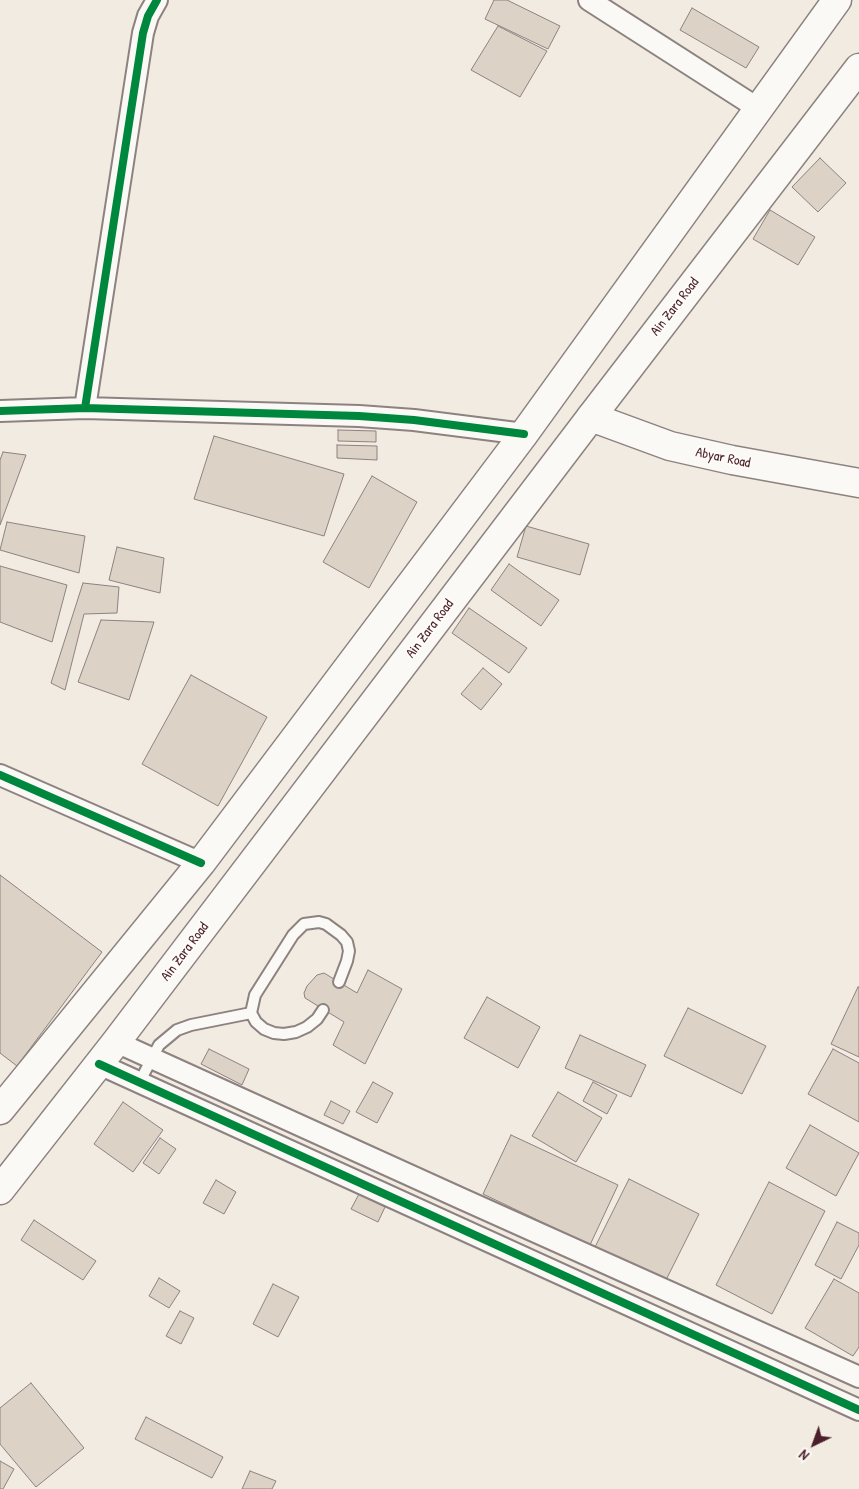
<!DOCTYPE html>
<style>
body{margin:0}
#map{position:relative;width:859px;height:1489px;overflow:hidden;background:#f1ebe1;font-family:"Patrick Hand",sans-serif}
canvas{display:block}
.north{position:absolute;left:789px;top:1419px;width:50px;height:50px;-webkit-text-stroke:4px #fdfcf7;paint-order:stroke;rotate:222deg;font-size:14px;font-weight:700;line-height:20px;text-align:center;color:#4a1f2b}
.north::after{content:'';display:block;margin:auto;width:18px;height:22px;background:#4a1f2b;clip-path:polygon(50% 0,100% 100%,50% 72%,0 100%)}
</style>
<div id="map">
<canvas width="859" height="1489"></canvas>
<div class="north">N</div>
</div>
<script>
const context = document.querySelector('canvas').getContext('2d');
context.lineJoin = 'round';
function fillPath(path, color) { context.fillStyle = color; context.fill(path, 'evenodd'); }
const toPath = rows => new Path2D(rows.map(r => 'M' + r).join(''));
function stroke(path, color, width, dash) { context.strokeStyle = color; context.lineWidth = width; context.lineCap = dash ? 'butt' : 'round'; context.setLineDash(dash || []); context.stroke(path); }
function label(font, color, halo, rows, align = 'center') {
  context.font = font + ' "Patrick Hand",sans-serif'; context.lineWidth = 4; context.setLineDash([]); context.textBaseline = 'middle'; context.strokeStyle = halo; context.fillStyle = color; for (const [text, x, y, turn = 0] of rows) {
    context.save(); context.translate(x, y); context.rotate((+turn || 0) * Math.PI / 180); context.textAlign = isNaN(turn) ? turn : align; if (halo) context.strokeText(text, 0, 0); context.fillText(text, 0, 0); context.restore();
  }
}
const building = toPath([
 [494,0,507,0,560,26,548,49,485,19,494,0],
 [692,8,759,47,746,68,680,30,692,8],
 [498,26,547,51,520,97,471,70,498,26],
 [820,158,846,183,818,212,792,187,820,158],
 [770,210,815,237,798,265,753,239,770,210],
 [338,430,376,431,376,442,338,441,338,430],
 [214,436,344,474,324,536,194,499,214,436],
 [337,445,377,446,377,460,337,458,337,445],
 [3,452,26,455,0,525,0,460,3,452],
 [372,476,417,502,369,588,323,562,372,476],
 [7,522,85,536,79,573,0,550,7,522],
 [526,526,589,544,580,575,517,557,526,526],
 [117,547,164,558,160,593,109,580,117,547],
 [509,564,559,600,541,626,491,590,509,564],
 [0,566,67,585,52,642,0,622,0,566],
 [83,583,119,587,117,613,84,614,65,690,51,683,83,583],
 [469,608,527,648,509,673,452,633,469,608],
 [101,620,154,622,129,700,78,682,101,620],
 [483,668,502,684,481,710,461,694,483,668],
 [191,675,267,717,218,806,142,764,191,675],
 [0,875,102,952,17,1066,0,1053,0,875],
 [368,970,402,989,365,1064,333,1045,344,1022,305,998,304,993,307,986,317,975,324,973,357,993,368,970],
 [858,987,859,987,859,1057,831,1044,858,987],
 [487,997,540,1027,518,1068,464,1038,487,997],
 [688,1008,766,1046,742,1094,664,1056,688,1008],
 [580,1035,646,1065,631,1097,565,1068,580,1035],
 [209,1049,249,1069,242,1085,201,1064,209,1049],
 [833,1049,859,1063,859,1122,808,1094,833,1049],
 [373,1082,393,1093,377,1123,356,1112,373,1082],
 [593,1082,617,1095,607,1114,583,1101,593,1082],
 [558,1092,602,1118,576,1162,532,1136,558,1092],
 [331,1101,350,1111,343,1124,324,1115,331,1101],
 [123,1102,163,1130,133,1172,94,1144,123,1102],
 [810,1125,859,1153,836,1196,786,1168,810,1125],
 [511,1135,618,1185,590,1245,483,1194,511,1135],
 [160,1138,176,1149,159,1174,143,1163,160,1138],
 [629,1179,699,1214,665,1282,595,1247,629,1179],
 [216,1180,236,1192,224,1214,203,1203,216,1180],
 [769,1182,825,1211,772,1314,716,1285,769,1182],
 [359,1194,385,1207,378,1222,351,1209,359,1194],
 [34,1220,96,1261,83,1280,21,1240,34,1220],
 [837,1222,859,1233,859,1245,841,1279,815,1265,837,1222],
 [159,1278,180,1291,169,1308,149,1296,159,1278],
 [834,1279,859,1293,859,1347,853,1356,805,1328,834,1279],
 [273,1284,299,1297,278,1337,253,1324,273,1284],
 [180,1311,194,1318,181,1344,166,1336,180,1311],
 [31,1383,84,1448,36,1487,0,1444,0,1408,31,1383],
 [146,1417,223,1457,212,1478,135,1439,146,1417],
 [0,1461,14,1469,3,1489,0,1489,0,1461],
 [250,1471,276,1481,272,1489,242,1489,250,1471]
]);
fillPath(building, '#dcd2c6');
stroke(building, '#8d8280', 1);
const lane = toPath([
 [323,1010,317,1019,307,1027,296,1032,284,1034,274,1033,264,1029,256,1022,251,1013,255,995,293,935,304,924,319,922,326,924,341,935,347,942,349,951,347,961,339,982],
 [139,1083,159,1045,177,1030,191,1025,251,1013]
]);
const street = toPath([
 [589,0,759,109],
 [85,408,143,33,148,16,157,0],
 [0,411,85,408,359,416,414,420,524,434],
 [0,775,201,863],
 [116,1042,460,1198,859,1377],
 [99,1064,859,1410]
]);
const secondary = toPath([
 [591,417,670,446,732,460,859,483]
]);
const primary = toPath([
 [0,1110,201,863,524,434,837,0],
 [0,1190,116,1042,591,417,859,68]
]);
stroke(lane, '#8d8280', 14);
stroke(street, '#8d8280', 24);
stroke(secondary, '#8d8280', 31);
stroke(primary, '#8d8280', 31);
stroke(lane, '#faf9f5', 10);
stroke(street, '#faf9f5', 20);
stroke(secondary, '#faf9f5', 28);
stroke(primary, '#faf9f5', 28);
stroke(toPath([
 [85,408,143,33,148,16,157,0],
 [0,411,85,408,359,416,414,420,524,434],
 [0,775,201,863],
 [99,1064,859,1410]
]), '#00873e', 8);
label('14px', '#4a1f2b', '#fdfcf7', [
 ["Ain Zara Road",675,307,-52],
 ["Abyar Road",723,458,12],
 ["Ain Zara Road",430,629,-53],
 ["Ain Zara Road",185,952,-53]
]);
</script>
